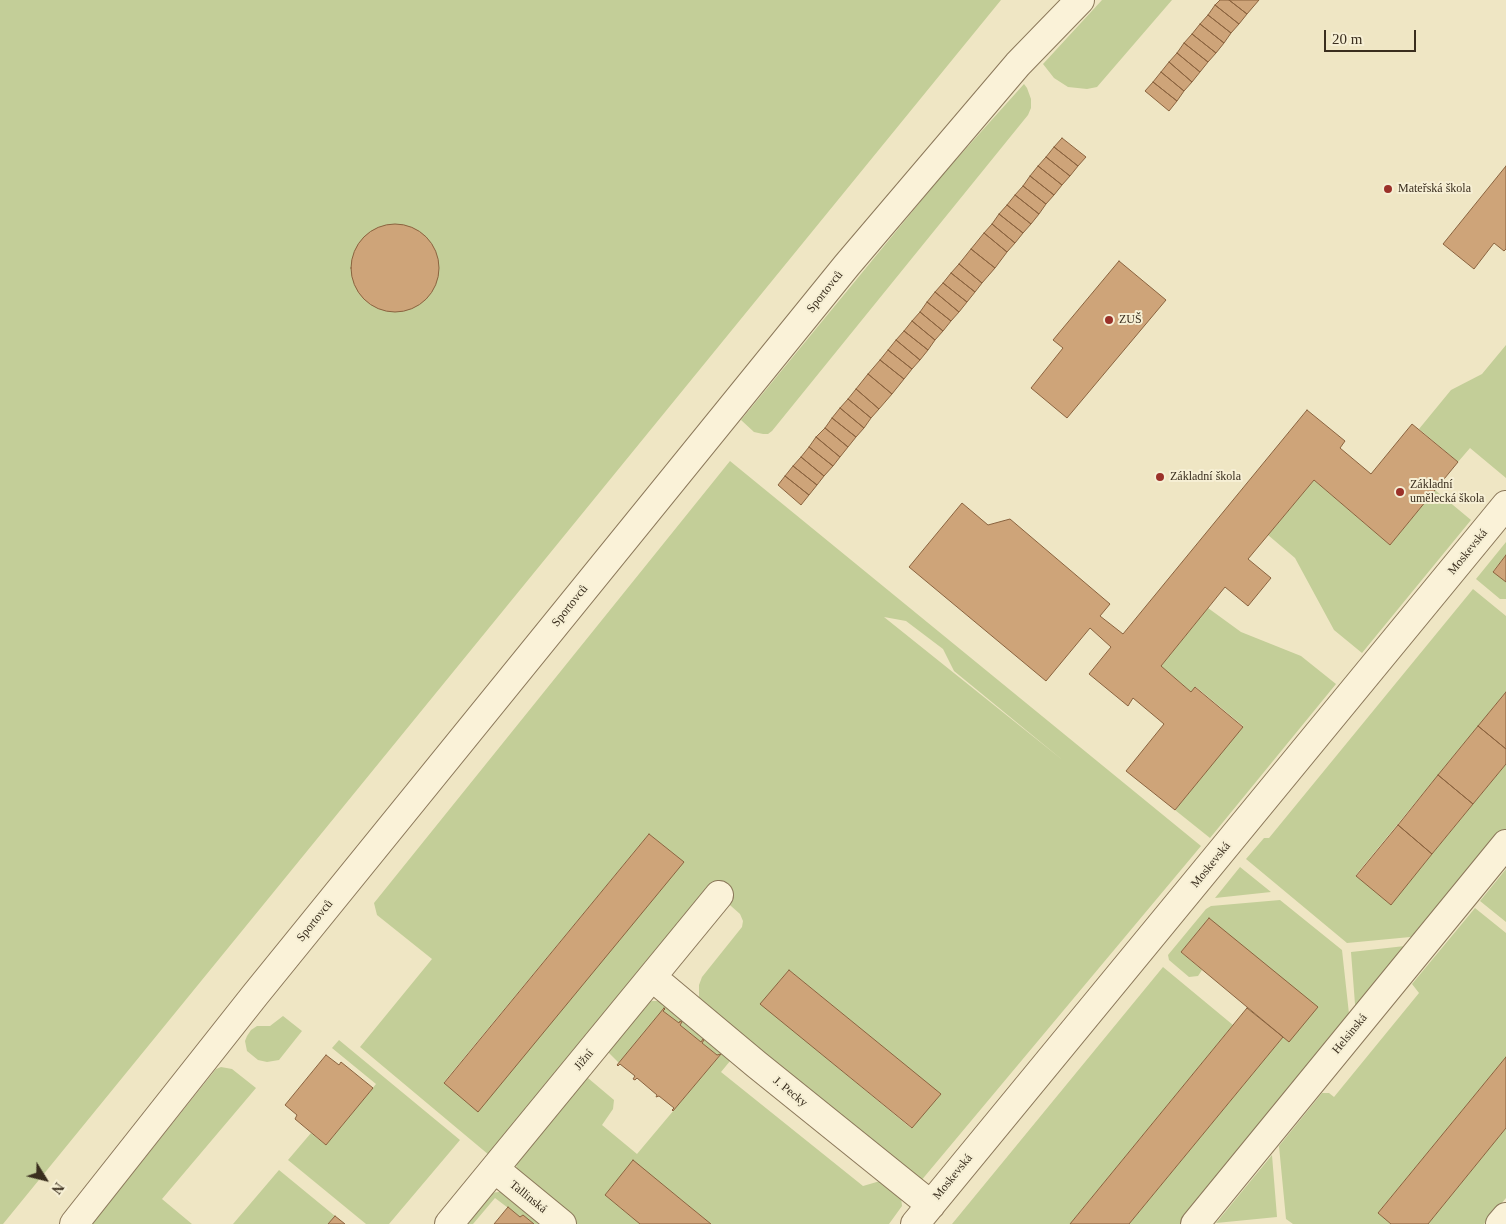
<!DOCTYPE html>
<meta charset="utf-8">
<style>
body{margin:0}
#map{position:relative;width:1506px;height:1224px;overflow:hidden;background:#efe6c4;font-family:Georgia,serif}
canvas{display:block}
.north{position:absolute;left:20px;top:1154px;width:50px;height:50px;-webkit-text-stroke:4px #f6efd4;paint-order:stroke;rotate:126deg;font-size:14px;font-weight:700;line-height:20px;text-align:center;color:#3a2e1e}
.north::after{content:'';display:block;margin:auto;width:18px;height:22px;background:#3a2e1e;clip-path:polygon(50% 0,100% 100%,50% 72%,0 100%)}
.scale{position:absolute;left:1324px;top:30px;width:92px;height:22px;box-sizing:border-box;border:2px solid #3a2e1e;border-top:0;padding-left:6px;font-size:15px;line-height:18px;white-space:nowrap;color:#3a2e1e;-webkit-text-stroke:4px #f6efd4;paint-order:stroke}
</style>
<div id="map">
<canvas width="1506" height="1224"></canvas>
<div class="north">N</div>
<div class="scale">20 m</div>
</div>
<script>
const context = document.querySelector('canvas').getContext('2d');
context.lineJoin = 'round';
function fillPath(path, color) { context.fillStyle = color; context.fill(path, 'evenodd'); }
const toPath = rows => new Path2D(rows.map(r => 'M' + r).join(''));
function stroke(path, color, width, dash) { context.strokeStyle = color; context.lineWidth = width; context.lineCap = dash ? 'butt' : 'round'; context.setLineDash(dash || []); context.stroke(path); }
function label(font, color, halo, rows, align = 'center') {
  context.font = font + ' Georgia,serif'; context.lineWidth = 4; context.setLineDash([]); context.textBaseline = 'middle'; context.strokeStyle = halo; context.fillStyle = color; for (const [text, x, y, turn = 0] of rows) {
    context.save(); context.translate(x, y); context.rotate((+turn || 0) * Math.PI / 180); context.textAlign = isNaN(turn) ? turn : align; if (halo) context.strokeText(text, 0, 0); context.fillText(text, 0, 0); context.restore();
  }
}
fillPath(toPath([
 [0,0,1001,0,3,1224,0,1224],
 [1102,0,1172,0,1097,87,1087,89,1068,87,1054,78,1043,64],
 [1024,84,1027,88,1031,99,1031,108,1028,115,772,431,768,434,763,434,754,432,741,420,944,173],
 [1506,345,1506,478,1470,448,1458,462,1419,429,1451,390,1482,374],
 [730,461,1201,846,920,1182,699,1001,699,985,702,977,742,927,743,921,740,914,713,890,489,1155,360,1047,432,959,377,915,374,903],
 [884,617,906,621,943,649,954,671,1065,762],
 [649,834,683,862,478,1111,444,1082],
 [789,970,940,1094,911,1128,761,1004],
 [1314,480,1390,545,1435,490,1471,520,1362,653,1334,630,1295,558,1268,535],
 [1506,542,1506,555,1493,571,1506,582,1506,599,1500,599,1476,579],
 [1473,589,1506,616,1506,692,1356,875,1391,904,1506,764,1506,833,1421,936,1347,943,1246,859,1264,838,1269,838],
 [1208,608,1241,632,1301,656,1336,684,1210,838,1175,810,1243,726,1196,687,1191,692,1161,666],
 [1240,867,1271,892,1215,898],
 [1506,869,1506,922,1480,901],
 [1280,900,1342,950,1350,1023,1186,1224,1129,1224,1283,1037,1209,918,1181,952,1202,970,1198,976,1189,977,1169,960,1168,955,1206,909,1211,906],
 [1475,908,1506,933,1506,1057,1378,1213,1391,1224,1293,1224,1286,1219,1279,1146,1322,1093,1329,1093,1334,1097,1419,993,1412,984],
 [1414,945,1356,1017,1351,952],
 [1163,967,1233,1025,1165,1108,1070,1224,952,1224],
 [652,1001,660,1001,735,1055,721,1072,863,1186,887,1179,901,1197,902,1206,889,1224,711,1224,633,1161,605,1195,640,1224,573,1224,517,1172,516,1163,582,1073,614,1100,613,1109,602,1125,637,1154,721,1054,717,1055,702,1043,704,1040,703,1039,701,1042,680,1025,682,1022,680,1021,679,1023,663,1011,664,1008,619,1063,603,1047,642,1004],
 [283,1016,302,1031,279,1060,267,1062,258,1060,247,1051,245,1041,247,1036,251,1030,257,1026,270,1026],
 [339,1040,460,1140,389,1224,366,1224,288,1160,311,1133,326,1145,376,1084,332,1048],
 [221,1067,232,1069,256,1088,162,1199,192,1224,92,1224,216,1069],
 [1506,1128,1506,1198,1484,1224,1428,1224],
 [1272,1155,1277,1217,1216,1223],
 [279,1170,335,1216,328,1224,233,1224],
 [499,1192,507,1192,551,1224,534,1224,523,1215,520,1217,495,1198,473,1224,458,1224,490,1193]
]), '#c3ce98');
const building = toPath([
 [1220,0,1229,0,1247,14,1239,24,1215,5,1220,0],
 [1229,0,1259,0,1247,14,1229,0],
 [1215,5,1239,24,1231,33,1208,15,1215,5],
 [1208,15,1231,33,1224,43,1200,24,1208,15],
 [1200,24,1224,43,1216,53,1192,34,1200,24],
 [1192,34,1216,53,1208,62,1184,43,1192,34],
 [1184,43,1208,62,1200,72,1177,53,1184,43],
 [1177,53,1200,72,1192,82,1169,62,1177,53],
 [1169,62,1192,82,1184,91,1161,72,1169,62],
 [1161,72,1184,91,1177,101,1153,82,1161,72],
 [1153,82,1177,101,1169,111,1145,91,1153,82],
 [1062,138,1086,157,1078,166,1054,147,1062,138],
 [1054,147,1078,166,1070,176,1046,157,1054,147],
 [1046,157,1070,176,1062,185,1038,166,1046,157],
 [1038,166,1062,185,1054,195,1030,176,1038,166],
 [1506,166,1506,249,1504,251,1494,243,1474,269,1443,244,1506,166],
 [1030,176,1054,195,1046,204,1023,186,1030,176],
 [1023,186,1046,204,1039,214,1015,195,1023,186],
 [1015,195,1039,214,1031,224,1007,205,1015,195],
 [1007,205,1031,224,1023,233,999,214,1007,205],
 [999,214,1023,233,1015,243,992,224,999,214],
 '351 268a44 44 0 1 1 88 0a44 44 0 1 1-88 0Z',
 [992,224,1015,243,1007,252,984,233,992,224],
 [984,233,1007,252,995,268,971,249,984,233],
 [971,249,995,268,982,283,959,264,971,249],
 [1119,261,1166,300,1067,418,1031,388,1063,348,1053,340,1119,261],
 [959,264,982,283,975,292,951,273,959,264],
 [951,273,975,292,967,302,943,283,951,273],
 [943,283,967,302,959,312,935,292,943,283],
 [935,292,959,312,951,321,927,302,935,292],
 [927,302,951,321,943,331,920,312,927,302],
 [920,312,943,331,935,340,912,321,920,312],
 [912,321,935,340,928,350,904,331,912,321],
 [904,331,928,350,920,360,896,340,904,331],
 [896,340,920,360,912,369,888,350,896,340],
 [888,350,912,369,904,379,880,360,888,350],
 [880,360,904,379,892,394,868,374,880,360],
 [868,374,892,394,879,409,856,389,868,374],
 [856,389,879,409,871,418,848,399,856,389],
 [848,399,871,418,864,428,840,408,848,399],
 [840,408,864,428,856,437,832,418,840,408],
 [1307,410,1345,441,1340,448,1371,474,1412,424,1458,462,1390,545,1314,480,1248,559,1271,578,1248,606,1225,587,1208,608,1161,666,1191,692,1195,687,1243,727,1175,810,1126,771,1164,724,1133,698,1128,706,1089,674,1111,647,1090,628,1046,681,909,567,962,503,988,525,1010,519,1110,604,1100,616,1123,634,1307,410],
 [832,418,856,437,848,447,825,428,832,418],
 [825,428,848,447,840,457,816,437,825,428],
 [816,437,840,457,833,466,809,447,816,437],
 [809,447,833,466,824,476,801,457,809,447],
 [801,457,824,476,817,485,793,466,801,457],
 [793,466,817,485,809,495,785,476,793,466],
 [785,476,809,495,801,505,778,485,785,476],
 [1506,555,1506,582,1493,572,1506,555],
 [1506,692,1506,749,1478,726,1506,692],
 [1478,726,1506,749,1506,764,1473,804,1438,775,1478,726],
 [1438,775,1473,804,1432,854,1398,825,1438,775],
 [1398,825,1432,854,1391,905,1356,876,1398,825],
 [649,834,684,862,478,1112,444,1083,649,834],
 [1209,918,1318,1007,1289,1042,1181,952,1209,918],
 [789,970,941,1094,912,1128,760,1004,789,970],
 [664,1008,665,1009,663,1011,679,1023,680,1021,682,1022,680,1025,701,1042,703,1039,704,1040,702,1043,717,1055,721,1054,673,1111,672,1110,674,1108,659,1096,656,1097,657,1095,637,1078,635,1080,633,1079,635,1076,620,1064,618,1066,617,1065,664,1008],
 [1247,1008,1283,1037,1129,1224,1070,1224,1247,1008],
 [326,1055,339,1065,341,1062,373,1088,326,1145,295,1119,297,1115,285,1105,326,1055],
 [1506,1057,1506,1128,1428,1224,1391,1224,1378,1213,1506,1057],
 [633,1160,684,1202,711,1224,640,1224,605,1195,633,1160],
 [508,1207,520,1217,523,1215,534,1224,494,1224,508,1207],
 [335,1216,345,1224,328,1224,335,1216]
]);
fillPath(building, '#cea479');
stroke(building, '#8a633f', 1);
const minor = toPath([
 [652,977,756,1064,931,1205],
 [495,1169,562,1224],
 [74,1224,255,995,847,265,1018,64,1080,0],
 [449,1224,719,895],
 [915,1224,1506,505],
 [1195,1224,1506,844],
 [1500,1224,1506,1217]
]);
stroke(minor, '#8b785a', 30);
stroke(minor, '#faf2d8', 28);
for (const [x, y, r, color] of [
 [1388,189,5,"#9b3129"],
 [1109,320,5,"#9b3129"],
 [1160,477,5,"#9b3129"],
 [1400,492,5,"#9b3129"]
]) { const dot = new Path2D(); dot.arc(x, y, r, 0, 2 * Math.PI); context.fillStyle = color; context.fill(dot); stroke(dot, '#f6efd4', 2); }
label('12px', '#3a2e1e', '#f6efd4', [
 ["Mateřská škola",1398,189],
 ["ZUŠ",1119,320],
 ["Základní škola",1170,477],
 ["Základní",1410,485],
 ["umělecká škola",1410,499]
], 'left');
label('12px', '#3a2e1e', '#f6efd4', [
 ["Sportovců",825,292,-51],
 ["Moskevská",1468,552,-51],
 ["Sportovců",570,606,-51],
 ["Moskevská",1211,865,-51],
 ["Sportovců",315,921,-51],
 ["Helsinská",1350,1034,-51],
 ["Jižní",584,1060,-50],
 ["J. Pecky",790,1092,39],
 ["Moskevská",953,1177,-51],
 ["Tallinská",528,1197,39]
]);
</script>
